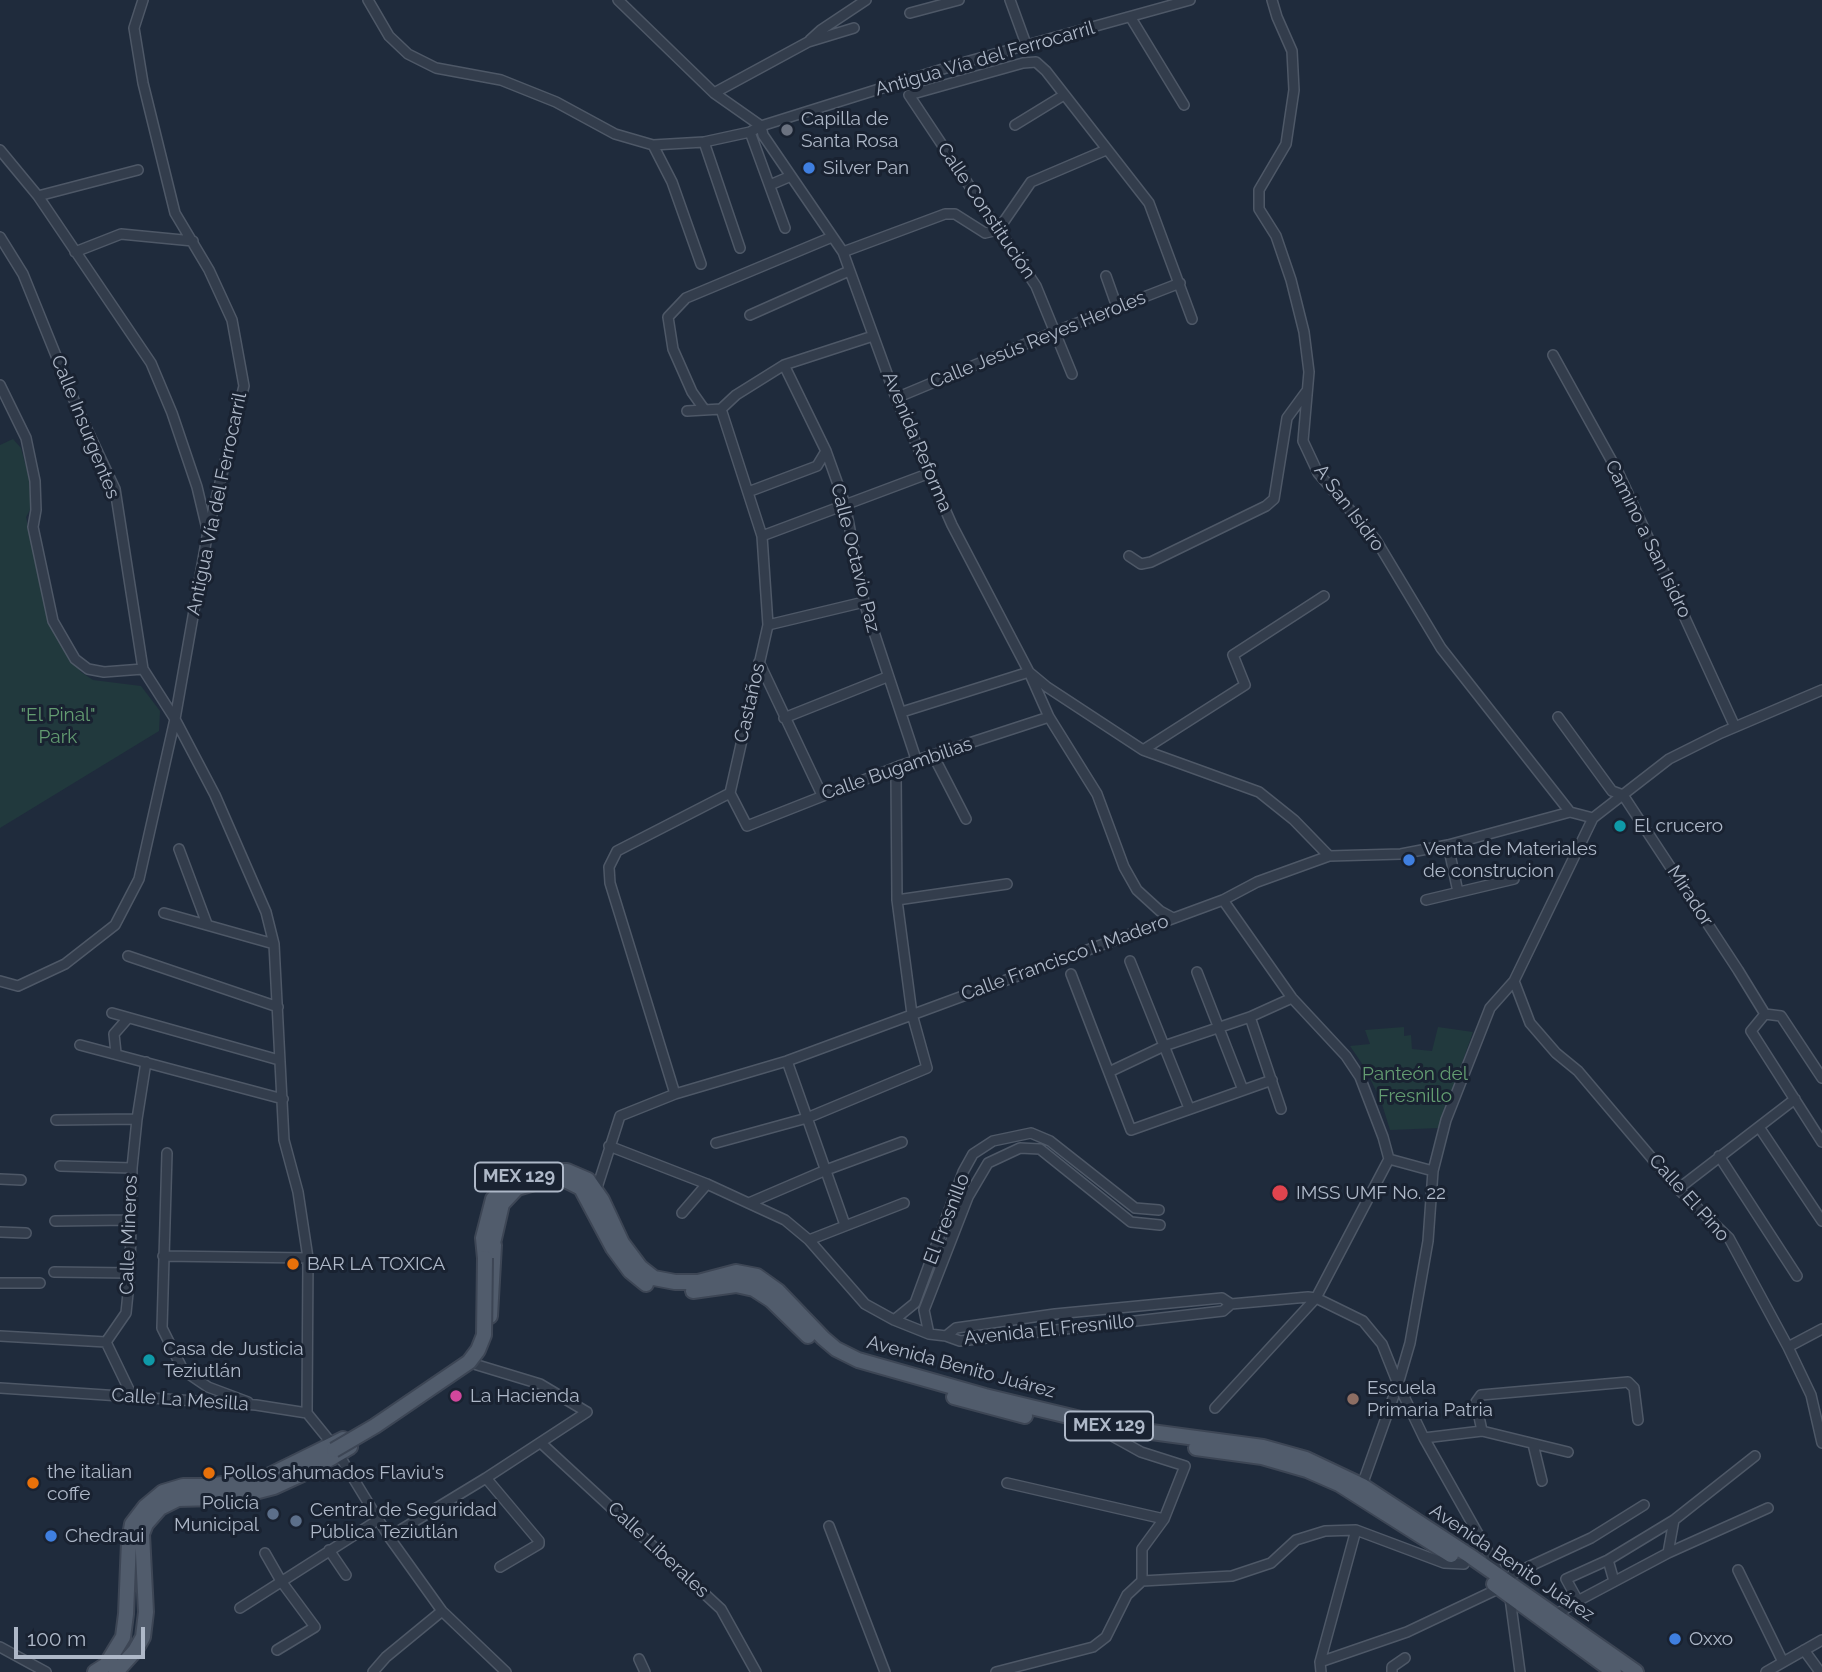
<!DOCTYPE html>
<meta charset="utf-8">
<style>
body{margin:0}
#map{position:relative;width:1822px;height:1672px;overflow:hidden;background:#1f2b3c;font-family:Raleway,sans-serif}
canvas{display:block}
.scale{position:absolute;left:14px;top:1627px;width:131px;height:32px;box-sizing:border-box;border:4px solid #aeb8c8;border-top:0;padding-left:9px;font-size:21px;line-height:24px;white-space:nowrap;color:#aeb8c8;-webkit-text-stroke:5px #192231;paint-order:stroke}
</style>
<div id="map">
<canvas width="1822" height="1672"></canvas>
<div class="scale">100 m</div>
</div>
<script>
const context = document.querySelector('canvas').getContext('2d');
context.lineJoin = 'round';
function fillPath(path, color) { context.fillStyle = color; context.fill(path, 'evenodd'); }
const toPath = rows => new Path2D(rows.map(r => 'M' + r).join(''));
function stroke(path, color, width, dash) { context.strokeStyle = color; context.lineWidth = width; context.lineCap = dash ? 'butt' : 'round'; context.setLineDash(dash || []); context.stroke(path); }
function label(font, color, halo, rows, align = 'center') {
  context.font = font + ' Raleway,sans-serif'; context.lineWidth = 6; context.setLineDash([]); context.textBaseline = 'middle'; context.strokeStyle = halo; context.fillStyle = color; for (const [text, x, y, turn = 0] of rows) {
    context.save(); context.translate(x, y); context.rotate((+turn || 0) * Math.PI / 180); context.textAlign = isNaN(turn) ? turn : align; if (halo) context.strokeText(text, 0, 0); context.fillText(text, 0, 0); context.restore();
  }
}
fillPath(toPath([
 [13,439,21,448,30,482,31,508,26,517,45,607,56,634,81,672,93,680,141,686,160,711,159,731,0,828,0,445],
 [1404,1027,1404,1036,1411,1035,1412,1049,1432,1051,1438,1027,1473,1032,1439,1128,1390,1130,1381,1101,1365,1068,1350,1046,1370,1044,1365,1030]
]), '#21393d');
const street = toPath([
 [368,0,389,36,408,54,436,68,501,80,556,102,615,134,653,145,704,142,750,132,761,126,962,63,1190,0],
 [618,0,714,93,761,126,763,135,843,252,896,398,952,525,1029,672,1049,717,1097,794,1124,867,1137,890,1160,911,1173,918],
 [1010,0,1026,44],
 [1272,0,1277,17,1292,51,1294,90,1286,144,1259,190,1259,209,1276,236,1291,280,1304,332,1309,372,1303,441,1318,473,1376,540,1441,648,1570,812],
 [910,13,959,0],
 [1131,18,1184,105],
 [810,40,821,30,866,0],
 [714,93,808,42,854,28],
 [1015,125,1064,95],
 [750,132,785,228],
 [704,142,740,248],
 [653,145,672,182,701,264],
 [0,150,38,196,151,363,172,413,197,487,207,529],
 [770,185,791,176],
 [38,196,138,170],
 [0,237,23,274,78,410,115,489,143,669],
 [75,252,121,234,193,241],
 [843,252,945,214,955,214,985,233,998,230,1031,182,1106,150],
 [1106,276,1117,307],
 [750,315,849,271],
 [1553,355,1619,474,1735,727],
 [784,365,826,451,845,504,864,602,916,759],
 [1072,374,1036,286,909,95,1023,63,1036,62,1046,71,1149,203,1192,319],
 [0,385,26,438,35,481,36,510,33,527,53,621,75,659,88,669,104,672,143,669,175,719,215,795,266,912,274,944,284,1140,298,1192,308,1258,307,1413],
 [896,398,1054,332,1180,283],
 [704,409,692,392,673,349,668,317,686,298,832,237],
 [721,409,762,536,768,625,730,793],
 [721,409,736,395,784,365,873,336],
 [687,411,721,409],
 [748,492,817,466,826,451],
 [762,536,930,473],
 [1129,556,1141,564,1151,562,1266,506,1274,499,1287,418,1306,392],
 [768,625,864,602],
 [759,662,822,795],
 [902,712,1029,672,1047,687,1143,750,1259,792,1294,820,1329,856],
 [1558,717,1612,791,1623,795,1738,970,1765,1014],
 [784,718,887,677],
 [1143,750,1245,685,1233,655,1324,596],
 [933,755,966,819],
 [730,793,747,826,899,766,1049,717],
 [1448,845,1458,892],
 [179,849,207,924],
 [897,900,1007,884],
 [1426,900,1514,879],
 [164,913,274,944],
 [128,956,278,1007],
 [1130,961,1189,1108],
 [1197,972,1243,1090],
 [1071,974,1131,1130,1272,1080],
 [0,981,18,986,65,964,115,925,139,879,175,719,208,531,244,386,232,320,209,270,175,213,143,83,134,28,143,0],
 [1514,981,1530,1023,1556,1053,1578,1071,1678,1189,1729,1238,1788,1347,1811,1395,1822,1443],
 [112,1013,279,1060],
 [1765,1014,1751,1031,1822,1142],
 [1765,1014,1781,1016,1822,1078],
 [1250,1017,1281,1109],
 [80,1045,283,1099],
 [116,1053,114,1034,128,1018],
 [787,1061,845,1225],
 [1109,1072,1164,1046,1250,1017,1292,998],
 [675,1094,610,883,609,867,617,851,730,793],
 [56,1120,137,1119],
 [1759,1127,1822,1221],
 [716,1143,807,1118,927,1068,912,1014,897,900,896,774,899,766],
 [609,1146,707,1184,785,1220,809,1240,865,1304,894,1320,929,1334,946,1336,960,1341,1223,1311,1231,1304,1308,1297,1316,1298,1363,1321,1382,1344,1398,1384,1424,1438,1495,1564,1496,1568,1494,1574],
 [167,1153,162,1328,183,1370,208,1387,248,1402],
 [1719,1156,1797,1276],
 [1389,1159,1433,1171],
 [60,1166,132,1168],
 [0,1179,21,1180],
 [1678,1189,1795,1099],
 [595,1194,620,1116,675,1094,787,1061,1223,900,1257,882,1329,856,1401,854,1448,845,1570,812,1593,818],
 [749,1203,826,1170,902,1142],
 [682,1213,707,1184],
 [55,1221,129,1220],
 [0,1232,26,1233],
 [809,1240,904,1203],
 [163,1256,308,1258],
 [54,1272,130,1273],
 [0,1283,40,1283],
 [894,1320,915,1303,963,1172,973,1154,993,1141,1031,1133,1050,1141,1135,1208,1159,1210],
 [929,1334,924,1310,968,1197,988,1163,1020,1148,1040,1149,1131,1222,1160,1225],
 [0,1336,106,1342],
 [946,1336,956,1328,1055,1314,1222,1298,1231,1304],
 [1788,1347,1822,1329],
 [0,1388,256,1405,307,1413,333,1445,389,1537,442,1611,506,1672],
 [133,1398,106,1342,126,1313,130,1273,132,1168,137,1119,146,1062],
 [1215,1408,1316,1298,1389,1159,1383,1137,1360,1077,1346,1056,1292,998,1223,900],
 [1482,1431,1476,1402,1481,1395,1628,1382,1634,1388,1638,1420],
 [1114,1437,1141,1452,1185,1466,1164,1519,1142,1549,1142,1581],
 [1424,1438,1482,1431,1568,1452],
 [541,1443,721,1609,756,1672],
 [1533,1444,1542,1481],
 [486,1478,539,1541,539,1544,500,1567],
 [1007,1483,1164,1519],
 [1361,1488,1398,1384,1410,1343,1428,1241,1433,1171,1446,1120,1490,1008,1514,981,1593,818,1669,759,1721,733,1822,690],
 [829,1526,885,1672],
 [389,1537,486,1478,587,1412,540,1384,474,1364],
 [329,1550,346,1575],
 [265,1553,281,1581,315,1627,277,1650],
 [1668,1553,1674,1520],
 [1608,1560,1614,1581],
 [1738,1570,1783,1662],
 [1142,1581,1232,1576,1271,1563,1296,1540,1325,1531,1356,1530,1444,1563,1464,1564],
 [1510,1598,1520,1672],
 [1578,1601,1566,1579,1608,1560,1674,1520,1755,1456],
 [240,1608,378,1520],
 [1555,1616,1572,1604,1668,1553,1768,1508],
 [0,1647,46,1672],
 [1804,1650,1820,1672],
 [639,1659,645,1672],
 [1320,1662,1407,1632,1500,1588,1513,1574,1591,1538,1644,1505],
 [373,1672,386,1657,442,1611],
 [996,1672,1093,1647,1106,1637,1127,1595,1142,1581],
 [1321,1672,1320,1662,1356,1530],
 [1392,1672,1392,1667,1405,1658],
 [1766,1672,1822,1640]
]);
const primary = toPath([
 [485,1258,483,1238,493,1199,512,1179,540,1171,567,1171,588,1180,602,1200,622,1243,640,1267,654,1278,675,1282,698,1282,736,1272,757,1276,778,1291,823,1338,836,1349,858,1360,985,1396,1114,1427,1263,1447,1306,1459,1363,1486,1470,1556,1636,1672],
 [485,1258,494,1239,502,1204,517,1188,541,1181,565,1180,581,1188,613,1248,630,1271,646,1284],
 [693,1291,736,1285,754,1289,771,1300,808,1336],
 [490,1316,494,1245],
 [954,1397,1025,1416],
 [1196,1448,1262,1457,1307,1470,1339,1484,1451,1555],
 [1494,1584,1614,1672],
 [95,1672,106,1665,123,1637,126,1614,129,1541,132,1524,145,1507,163,1492,183,1486,210,1486,268,1476,343,1439],
 [116,1672,135,1651,143,1637,146,1612,142,1534,146,1524,160,1508,178,1499,216,1498,247,1494,274,1487,311,1470,350,1447]
]);
stroke(street, '#4e5867', 12);
stroke(primary, '#3d4655', 18);
stroke(street, '#333d4c', 9);
stroke(primary, '#515c6c', 14);
const primaryBridge = toPath([
 [334,1450,375,1426,469,1362,478,1350,484,1335,485,1258]
]);
stroke(primaryBridge, '#3d4655', 18, []);
stroke(primaryBridge, '#515c6c', 14);
for (const [x, y, r, color] of [
 [787,130,7,"#6b7280"],
 [809,168,7,"#3f7fe0"],
 [1620,826,7,"#0f9aa8"],
 [1409,860,7,"#3f7fe0"],
 [1280,1193,9,"#e0444e"],
 [293,1264,7,"#e8710a"],
 [149,1360,7,"#0f9aa8"],
 [456,1396,7,"#d1479c"],
 [1353,1399,7,"#8d6e63"],
 [209,1473,7,"#e8710a"],
 [33,1483,7,"#e8710a"],
 [273,1514,7,"#5c6f8a"],
 [296,1521,7,"#5c6f8a"],
 [51,1536,7,"#3f7fe0"],
 [1675,1639,7,"#3f7fe0"]
]) { const dot = new Path2D(); dot.arc(x, y, r, 0, 2 * Math.PI); context.fillStyle = color; context.fill(dot); stroke(dot, '#192231', 2.5); }
for (const [x, y, w] of [
 [519,1177,88],
 [1109,1426,88]
]) { const box = new Path2D(); box.roundRect(x - w / 2, y - 14.5, w, 29, 5); context.fillStyle = '#192231'; context.fill(box); stroke(box, '#aeb8c8', 2); }
label('bold 18px', '#aeb8c8', null, [
 ["MEX 129",519,1177],
 ["MEX 129",1109,1426]
]);
label('19px', '#aeb8c8', '#192231', [
 ["Antigua Vía del Ferrocarril",985,59,-16],
 ["Calle Constitución",986,211,56],
 ["Calle Jesús Reyes Heroles",1038,340,-22],
 ["Calle Insurgentes",85,427,68],
 ["Avenida Reforma",917,442,67],
 ["Antigua Vía del Ferrocarril",217,504,-78],
 ["A San Isidro",1349,508,53],
 ["Camino a San Isidro",1648,539,64],
 ["Calle Octavio Paz",855,558,76],
 ["Castaños",750,703,-77],
 ["Calle Bugambilias",897,769,-19],
 ["Mirador",1690,896,57],
 ["Calle Francisco I. Madero",1065,958,-20],
 ["Calle El Pino",1689,1198,48],
 ["El Fresnillo",947,1219,-69],
 ["Calle Mineros",129,1235,-88],
 ["Avenida El Fresnillo",1049,1330,-6],
 ["Avenida Benito Juárez",961,1367,15],
 ["Calle La Mesilla",180,1400,4],
 ["Calle Liberales",658,1550,43],
 ["Avenida Benito Juárez",1512,1563,34]
]);
label('19px', '#aeb8c8', '#192231', [
 ["Capilla de",801,119],
 ["Santa Rosa",801,141],
 ["Silver Pan",823,168],
 ["El crucero",1634,826],
 ["Venta de Materiales",1423,849],
 ["de construcion",1423,871],
 ["IMSS UMF No. 22",1296,1193],
 ["BAR LA TOXICA",307,1264],
 ["Casa de Justicia",163,1349],
 ["Teziutlán",163,1371],
 ["Escuela",1367,1388],
 ["Primaria Patria",1367,1410],
 ["La Hacienda",470,1396],
 ["the italian",47,1472],
 ["coffe",47,1494],
 ["Pollos ahumados Flaviu's",223,1473],
 ["Policía",259,1503,"right"],
 ["Municipal",259,1525,"right"],
 ["Central de Seguridad",310,1510],
 ["Pública Teziutlán",310,1532],
 ["Chedraui",65,1536],
 ["Oxxo",1689,1639]
], 'left');
label('19px', '#639c71', '#192231', [
 ["\"El Pinal\"",58,715],
 ["Park",58,737],
 ["Panteón del",1415,1074],
 ["Fresnillo",1415,1096]
]);
</script>
